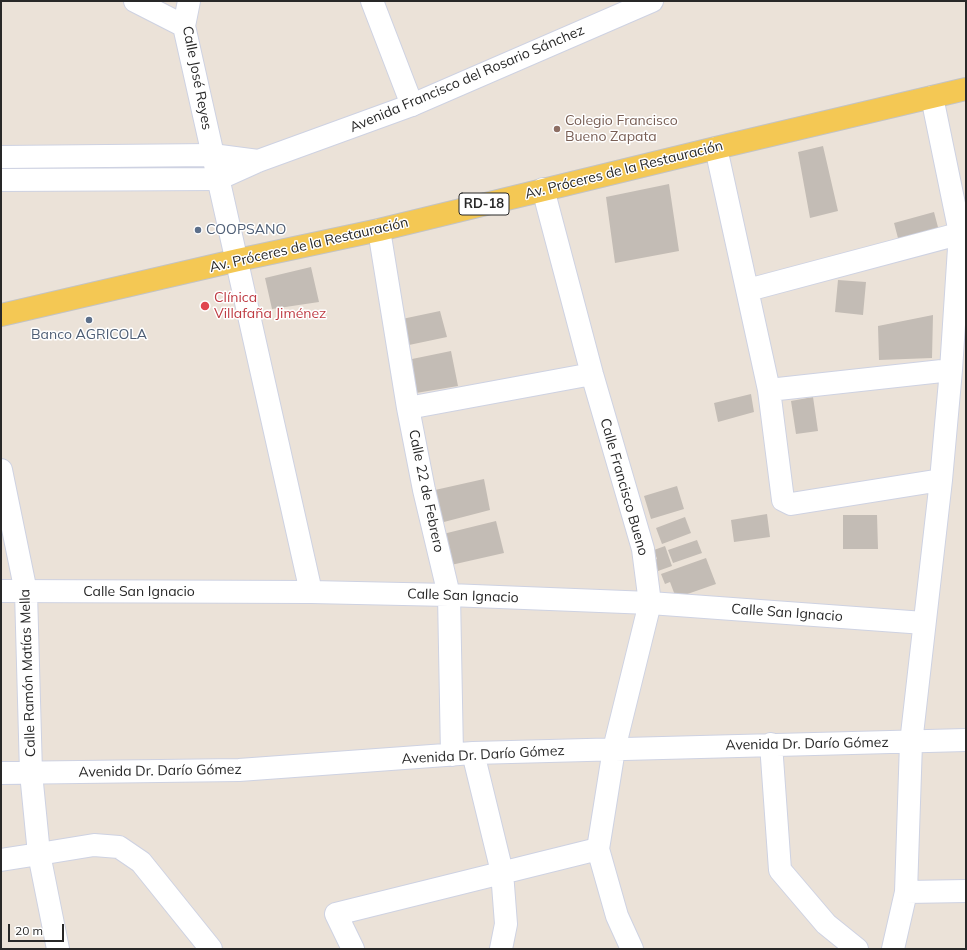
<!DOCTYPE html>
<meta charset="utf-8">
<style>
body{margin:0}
#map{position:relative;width:967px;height:950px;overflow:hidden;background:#ebe2d8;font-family:Mulish,sans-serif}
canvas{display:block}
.frame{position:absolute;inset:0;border:2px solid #282828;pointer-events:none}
.scale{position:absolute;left:8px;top:924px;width:56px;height:18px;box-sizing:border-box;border:2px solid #282828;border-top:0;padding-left:5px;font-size:12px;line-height:14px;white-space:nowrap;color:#282828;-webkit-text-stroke:3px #fff;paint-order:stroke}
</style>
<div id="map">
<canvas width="967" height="950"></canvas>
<div class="frame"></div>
<div class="scale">20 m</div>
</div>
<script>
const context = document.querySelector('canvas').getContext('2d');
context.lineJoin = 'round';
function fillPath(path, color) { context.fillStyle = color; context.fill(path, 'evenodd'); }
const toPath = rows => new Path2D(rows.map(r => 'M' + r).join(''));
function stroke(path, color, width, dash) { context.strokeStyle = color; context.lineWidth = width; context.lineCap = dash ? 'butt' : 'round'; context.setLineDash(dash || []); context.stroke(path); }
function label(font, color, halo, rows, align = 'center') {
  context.font = font + ' Mulish,sans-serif'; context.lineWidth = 3; context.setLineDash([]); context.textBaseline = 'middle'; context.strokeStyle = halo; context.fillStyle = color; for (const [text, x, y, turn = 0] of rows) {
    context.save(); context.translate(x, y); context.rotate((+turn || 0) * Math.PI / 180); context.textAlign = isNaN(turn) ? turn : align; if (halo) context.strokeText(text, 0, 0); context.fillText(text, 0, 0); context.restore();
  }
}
fillPath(toPath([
 [823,146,838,211,810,218,798,152],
 [669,184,679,251,615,263,606,197],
 [934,212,939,231,899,242,894,223],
 [311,267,319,302,272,309,265,278],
 [838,280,866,282,863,315,835,312],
 [440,311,447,337,409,345,402,319],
 [933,315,932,358,879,360,878,326],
 [451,351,458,386,416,393,412,359],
 [751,394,754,412,718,422,714,403],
 [813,397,818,431,796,434,791,401],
 [484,479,490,510,440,523,435,490],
 [677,486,684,509,651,519,644,496],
 [767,514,770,537,734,542,731,520],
 [843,515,877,515,878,549,843,549],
 [685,517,691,533,662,544,656,528],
 [496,521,504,553,451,565,443,534],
 [697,540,702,553,673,563,668,550],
 [665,546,672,566,658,571,654,560,657,559,654,550],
 [706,558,716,584,676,598,670,582,665,584,661,574]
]), '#c3bcb5');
const street = toPath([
 [135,1,184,26],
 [189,1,184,26,311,592],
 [372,1,412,105],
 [716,148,769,390,951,370],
 [543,189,592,374,643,549,650,603,614,749,598,849,617,916,632,949],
 [379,230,408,408,424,490,449,595,452,755],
 [748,290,966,232],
 [769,390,783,500,791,504,941,480],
 [408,408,592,374],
 [1,470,26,592,31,773,39,854,58,949],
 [1,591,311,592,449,595,650,603,924,623],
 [771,744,780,870,826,924,857,949],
 [473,753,502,872,506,924,501,949],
 [1,773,239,770,473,753,966,740],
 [1,860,39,854],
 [906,892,966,891],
 [353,949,336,914,598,849],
 [893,949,906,892,911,743,941,480,951,370,960,233,932,97]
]);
const secondary = toPath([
 [1,157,212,155,258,161],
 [1,180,218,179,258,161,412,105,652,1],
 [39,854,94,845,119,847,141,862,211,949]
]);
const primary = toPath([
 [1,315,238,260,379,230,716,148,966,89]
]);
stroke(street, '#ced2e2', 24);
stroke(secondary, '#ced2e2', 24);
stroke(primary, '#c3c3c3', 24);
stroke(street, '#fff', 22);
stroke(secondary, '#fff', 22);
stroke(primary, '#f4c854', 22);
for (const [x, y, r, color] of [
 [557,129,4,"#8d6e63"],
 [198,230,4,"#5c6f8a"],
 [205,306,5,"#e0444e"],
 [89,320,4,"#5c6f8a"]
]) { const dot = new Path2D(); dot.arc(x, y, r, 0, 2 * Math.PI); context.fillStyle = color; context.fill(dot); stroke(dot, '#fff', 1.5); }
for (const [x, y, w] of [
 [484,204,50]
]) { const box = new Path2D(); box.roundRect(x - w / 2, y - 11, w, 22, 3); context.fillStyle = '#fff'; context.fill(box); stroke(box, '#282828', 1); }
label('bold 13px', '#282828', null, [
 ["RD-18",484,204]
]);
label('14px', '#282828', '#fff', [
 ["Calle José Reyes",197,78,79],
 ["Avenida Francisco del Rosario Sánchez",467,79,-23],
 ["Av. Próceres de la Restauración",624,170,-14],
 ["Av. Próceres de la Restauración",309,245,-13],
 ["Calle Francisco Bueno",624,487,74],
 ["Calle 22 de Febrero",426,491,78],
 ["Calle San Ignacio",139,592],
 ["Calle San Ignacio",463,596,2],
 ["Calle San Ignacio",787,613,4],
 ["Calle Ramón Matías Mella",28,673,-92],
 ["Avenida Dr. Darío Gómez",807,744,-1],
 ["Avenida Dr. Darío Gómez",483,755,-3],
 ["Avenida Dr. Darío Gómez",160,771,-1]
]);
label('14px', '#785e54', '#fff', [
 ["Colegio Francisco",565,121],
 ["Bueno Zapata",565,137]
], 'left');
label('14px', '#4e5e75', '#fff', [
 ["COOPSANO",206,230],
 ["Banco AGRICOLA",89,335,"center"]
], 'left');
label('14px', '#be3a42', '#fff', [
 ["Clínica",214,298],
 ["Villafaña Jiménez",214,314]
], 'left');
</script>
